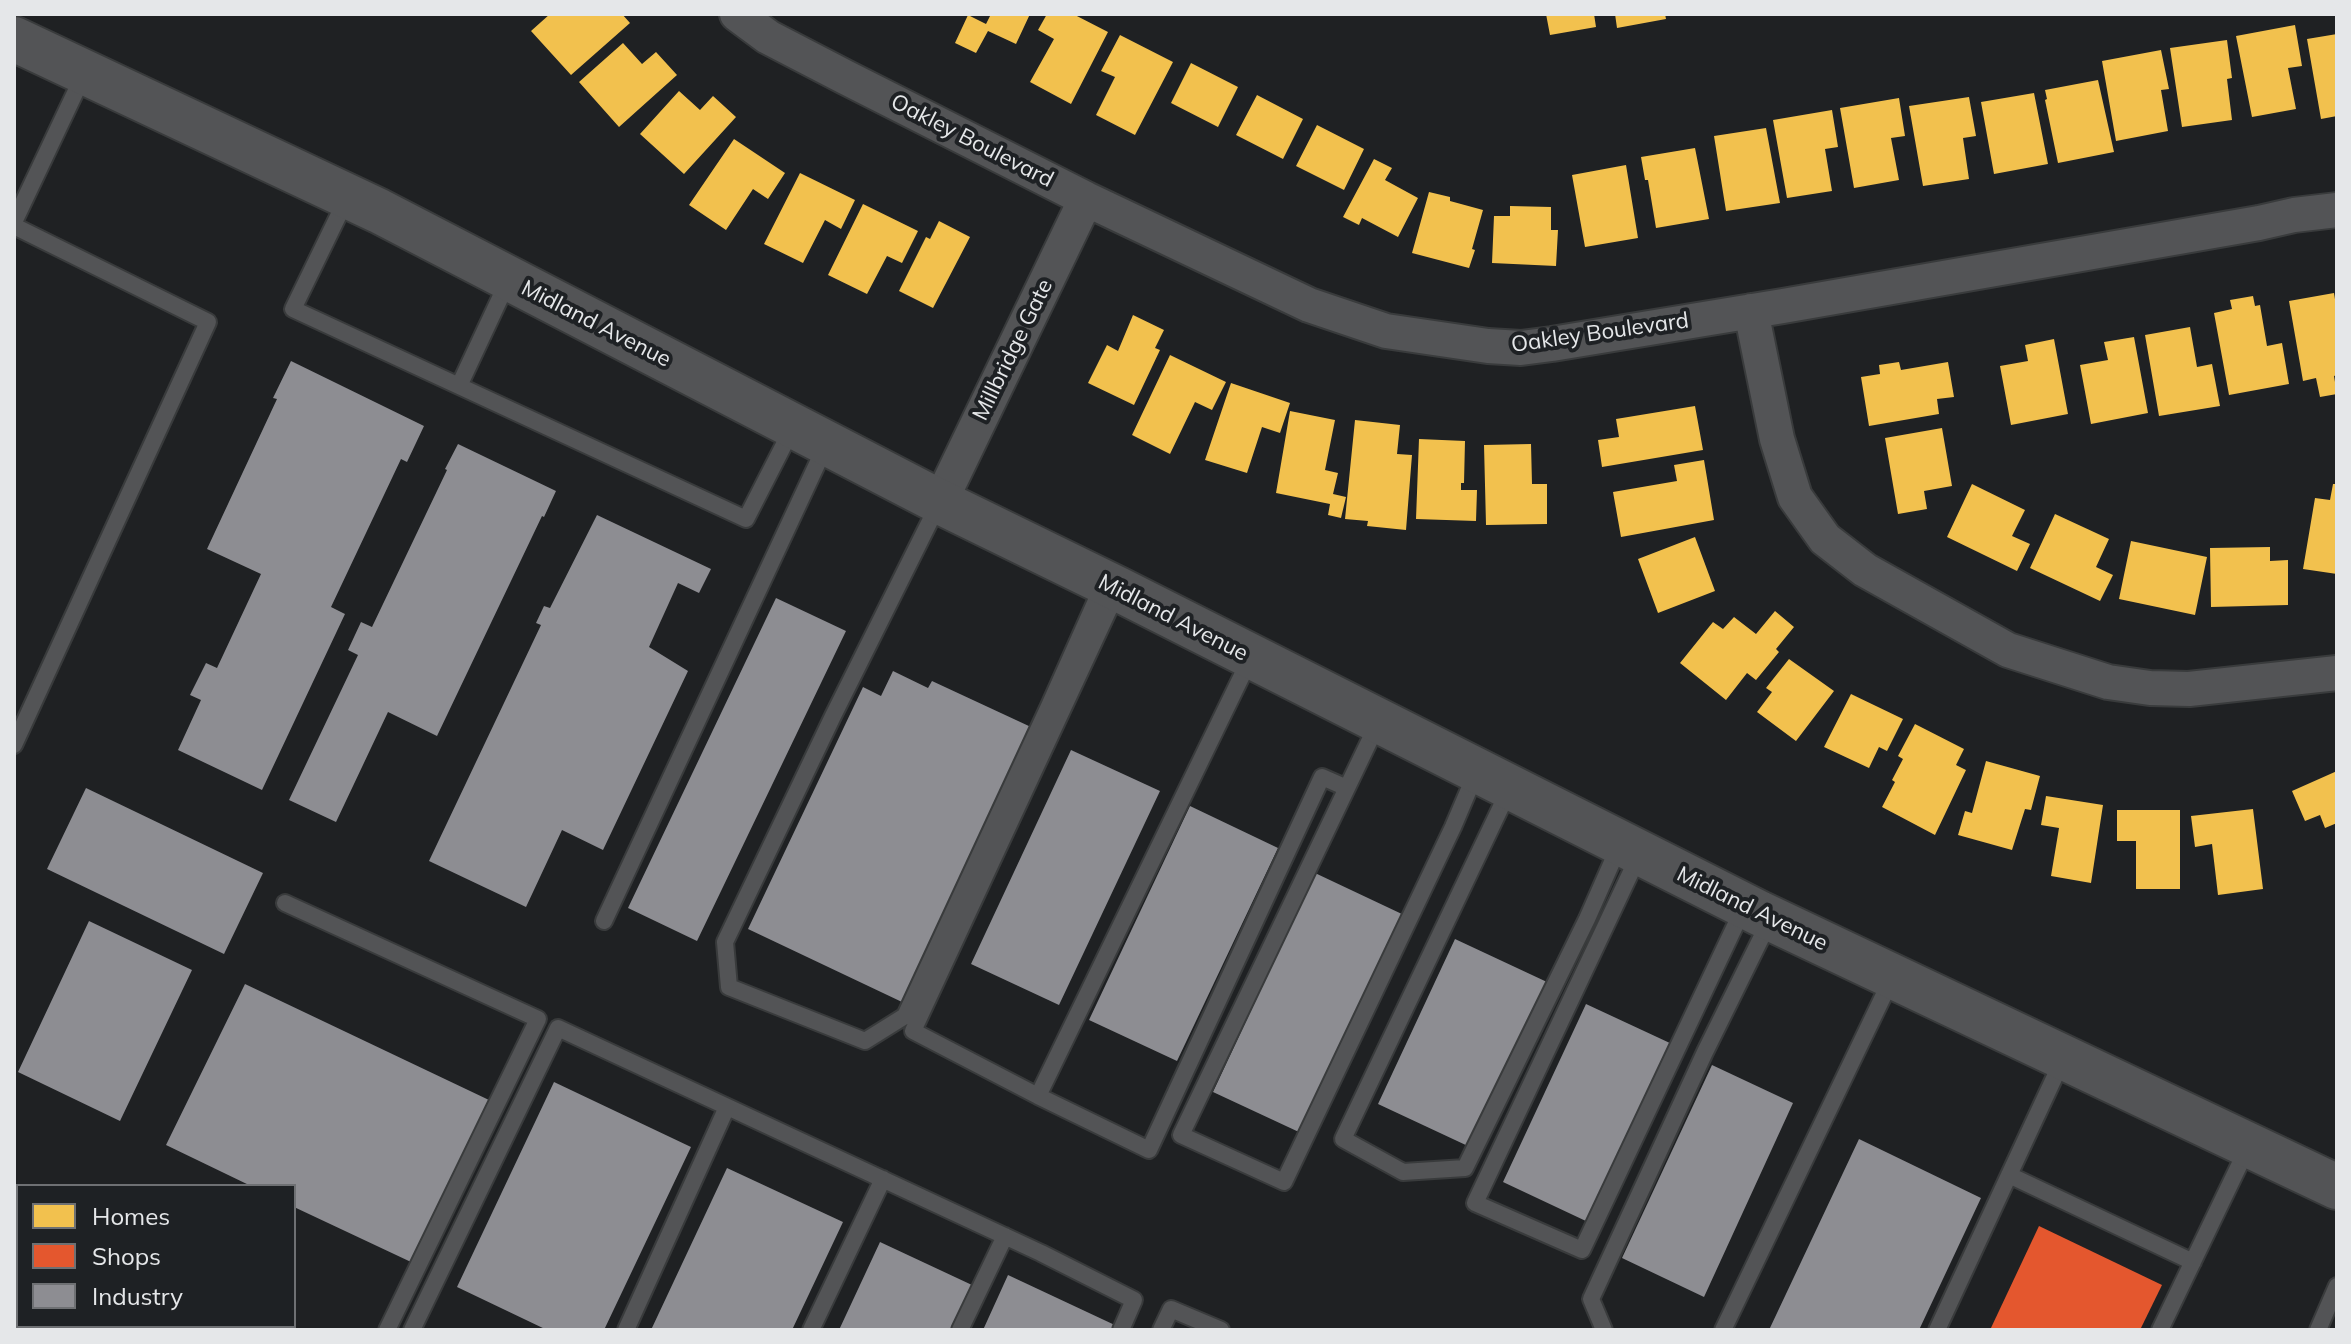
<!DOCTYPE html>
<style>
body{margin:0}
#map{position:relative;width:2351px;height:1344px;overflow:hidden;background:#1f2123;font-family:Mulish,sans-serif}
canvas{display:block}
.frame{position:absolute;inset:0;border:16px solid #e5e7e9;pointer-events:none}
.legend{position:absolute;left:16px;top:1184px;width:280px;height:144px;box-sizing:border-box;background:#1e2124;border:2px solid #6e7073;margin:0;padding:10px 14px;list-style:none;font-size:24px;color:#e5e7e9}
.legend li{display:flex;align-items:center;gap:16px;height:40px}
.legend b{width:40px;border:2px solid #6e7073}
</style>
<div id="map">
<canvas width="2351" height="1344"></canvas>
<div class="frame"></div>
<ul class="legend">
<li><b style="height:22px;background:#f2c14e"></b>Homes</li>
<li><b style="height:22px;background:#e4572e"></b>Shops</li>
<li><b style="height:22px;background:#8d8d92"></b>Industry</li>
</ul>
</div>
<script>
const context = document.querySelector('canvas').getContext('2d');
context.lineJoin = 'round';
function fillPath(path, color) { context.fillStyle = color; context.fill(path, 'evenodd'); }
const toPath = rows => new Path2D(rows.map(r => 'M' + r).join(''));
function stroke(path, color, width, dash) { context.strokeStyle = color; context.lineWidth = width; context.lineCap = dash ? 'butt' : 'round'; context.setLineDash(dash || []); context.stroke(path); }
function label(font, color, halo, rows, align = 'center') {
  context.font = font + ' Mulish,sans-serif'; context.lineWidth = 8; context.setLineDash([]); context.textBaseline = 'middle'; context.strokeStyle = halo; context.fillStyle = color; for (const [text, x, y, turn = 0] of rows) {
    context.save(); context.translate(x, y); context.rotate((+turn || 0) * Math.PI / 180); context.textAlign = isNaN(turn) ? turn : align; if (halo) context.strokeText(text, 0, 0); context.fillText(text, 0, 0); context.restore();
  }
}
fillPath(toPath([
 [550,14,622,14,630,23,571,75,531,31],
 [991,14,1030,14,1016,44,988,31,976,53,955,43,968,15,986,24],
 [1047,14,1073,14,1108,32,1071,104,1030,82,1054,39,1038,30],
 [1546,14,1594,14,1596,27,1550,35],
 [1615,14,1665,14,1666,19,1617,28],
 [2295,25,2302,66,2288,68,2296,109,2252,117,2236,36],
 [2337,34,2337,116,2321,119,2307,39],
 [1120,35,1173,62,1135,135,1096,115,1115,77,1101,71],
 [2227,40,2232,78,2227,79,2232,120,2182,127,2170,48],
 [623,43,642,64,656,52,677,75,619,127,579,82],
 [2161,50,2169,89,2161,90,2168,131,2116,141,2102,61],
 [1191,63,1238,87,1218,127,1171,103],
 [2098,80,2114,152,2058,163,2045,100,2047,99,2045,90],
 [679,91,700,110,713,96,736,117,684,174,640,134],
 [2034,93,2048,164,1994,174,1981,102],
 [1257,95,1303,119,1283,159,1236,135],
 [1969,97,1976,136,1963,138,1969,179,1923,186,1909,106],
 [1899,98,1905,136,1891,138,1899,180,1854,188,1840,108],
 [1832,110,1838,147,1825,149,1832,191,1787,198,1773,120],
 [1317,125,1364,149,1344,190,1296,166],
 [1766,128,1780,203,1726,211,1714,136],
 [734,139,785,173,768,199,753,189,726,230,689,205],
 [1695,148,1709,219,1656,228,1648,180,1645,180,1641,157],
 [1374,159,1392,168,1385,180,1418,198,1398,237,1362,218,1359,225,1343,217],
 [1626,165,1638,238,1585,247,1572,175],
 [800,173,855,200,841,229,825,220,803,263,764,244],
 [1429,192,1450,197,1450,201,1483,210,1472,249,1475,250,1469,268,1412,253],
 [863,204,918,231,902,263,887,256,867,294,828,275],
 [1510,206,1551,207,1551,230,1558,230,1556,266,1492,263,1494,216,1510,216],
 [939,221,970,237,933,308,899,291,926,237,930,239],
 [2334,293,2337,312,2337,375,2334,376,2337,394,2320,397,2316,378,2303,381,2289,301],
 [2253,296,2255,306,2260,305,2267,346,2282,343,2289,384,2229,395,2214,313,2232,309,2230,300],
 [1133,315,1164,330,1155,348,1160,350,1134,405,1088,383,1107,345,1118,351],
 [2190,327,2197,367,2212,364,2220,406,2159,416,2145,335],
 [2134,337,2148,413,2091,424,2080,365,2108,360,2104,342],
 [2054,339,2068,414,2011,425,2000,366,2028,361,2025,345],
 [1170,355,1226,382,1212,410,1195,402,1170,454,1132,435],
 [1899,362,1901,370,1948,362,1954,397,1937,399,1939,414,1869,426,1861,377,1880,374,1879,365],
 [1231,383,1290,403,1280,433,1262,427,1247,473,1205,460],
 [1695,406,1703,450,1602,467,1598,440,1619,437,1616,419],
 [1290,411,1335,420,1325,470,1338,473,1333,494,1346,497,1341,518,1328,515,1330,504,1276,493],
 [1355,420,1400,425,1397,454,1412,455,1406,530,1367,526,1368,521,1345,519],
 [1942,428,1952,486,1924,491,1927,509,1898,514,1885,438],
 [1419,439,1465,441,1464,483,1461,483,1461,490,1477,490,1476,521,1416,519],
 [1531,444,1532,484,1547,484,1547,524,1486,525,1484,445],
 [1704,460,1714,520,1621,537,1613,492,1677,481,1674,465],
 [1972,484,2025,510,2012,536,2030,544,2017,571,1947,537],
 [2333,484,2337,484,2337,574,2303,569,2315,498,2330,500],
 [2055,514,2109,539,2096,567,2113,575,2100,601,2030,568],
 [1695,537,1715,591,1658,613,1638,559],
 [2131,541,2207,557,2195,615,2119,599],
 [2270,547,2270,561,2288,560,2288,605,2211,607,2210,548],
 [1775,611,1794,627,1776,649,1779,652,1756,680,1747,673,1726,700,1680,663,1713,622,1723,629,1734,617,1756,634],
 [1789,659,1834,691,1796,741,1757,712,1772,692,1766,688],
 [1851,694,1903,719,1887,751,1879,747,1869,768,1824,747],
 [1915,724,1964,749,1956,765,1966,770,1935,835,1882,807,1895,782,1892,780,1903,759,1898,756],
 [1986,761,2040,776,2031,810,2025,809,2012,850,1958,835,1965,811,1972,813],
 [2337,771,2337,823,2325,828,2320,815,2305,821,2292,791],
 [2046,796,2103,805,2091,883,2051,876,2059,828,2041,825],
 [2253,809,2263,889,2218,895,2212,844,2195,847,2191,816],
 [2117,810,2180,810,2180,889,2136,889,2136,841,2117,841]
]), '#f2c14e');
fillPath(toPath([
 [2039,1226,2162,1285,2140,1330,1990,1330]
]), '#e4572e');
fillPath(toPath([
 [291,361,424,426,407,462,401,459,331,607,345,614,262,790,178,750,201,700,190,695,206,663,217,668,261,574,207,549,277,399,273,398],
 [458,444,556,491,544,517,542,516,437,736,388,712,336,822,289,800,358,655,348,650,361,622,372,627,447,470,445,469],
 [597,515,711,569,699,593,678,583,649,647,688,671,603,850,562,830,526,907,429,861,541,625,536,623,544,606,550,608],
 [776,598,846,631,697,941,628,908],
 [893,671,928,688,932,681,1031,727,902,1002,748,929,863,687,881,696],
 [1071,750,1160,791,1059,1005,971,964],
 [86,788,263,873,224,954,47,869],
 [1190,806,1278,848,1177,1061,1089,1020],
 [1315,873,1404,915,1301,1133,1213,1092],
 [89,921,192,970,120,1121,18,1072],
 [1455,939,1547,982,1470,1147,1378,1104],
 [245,984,489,1100,411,1262,294,1207,294,1186,251,1186,166,1145],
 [1586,1004,1672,1044,1588,1222,1503,1182],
 [1712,1065,1793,1103,1704,1297,1622,1258],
 [554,1082,691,1147,604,1330,547,1330,457,1287],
 [1859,1139,1981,1198,1919,1330,1769,1330],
 [727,1168,843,1222,792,1330,651,1330],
 [880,1242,972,1285,951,1330,839,1330],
 [1008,1275,1119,1327,1118,1330,983,1330]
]), '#8d8d92');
const service = toPath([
 [347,198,293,309,746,519,793,427],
 [14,222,84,74],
 [14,226,208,322,14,745],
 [459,386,509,279],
 [939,503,833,716,725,942,729,987,865,1041,905,1016,1049,706,1103,585],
 [1118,590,913,1031,1038,1096,1250,659],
 [1378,723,1181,1135,1284,1182,1453,827,1476,773],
 [1509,790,1343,1139,1403,1172,1465,1168,1587,919,1620,844],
 [1639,855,1475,1203,1582,1250,1744,907],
 [285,903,538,1019,387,1330],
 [604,921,826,445],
 [1038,1096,1149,1150,1322,777,1347,788],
 [2009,1175,2193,1262],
 [171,1330,173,1326],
 [412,1330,558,1028,1041,1253,1134,1300,1121,1330],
 [626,1330,727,1107],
 [811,1330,883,1179],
 [960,1330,1005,1236],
 [1161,1330,1171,1309,1221,1330],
 [1604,1330,1591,1299,1705,1052,1770,920],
 [1723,1330,1892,978],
 [1937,1330,2063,1059],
 [2160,1330,2248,1147],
 [2318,1330,2337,1286]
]);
const minor = toPath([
 [737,14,768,37,845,77,1086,199,1309,305,1386,331,1488,346,1521,348,1552,344,1783,306,2259,223,2294,215,2337,210],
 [1751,311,1777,439,1795,497,1825,539,1865,570,2008,650,2108,682,2150,688,2189,689,2337,673],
 [940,502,1086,199]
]);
const tertiary = toPath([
 [14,1216,18,1218],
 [240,1326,248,1330]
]);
const secondary = toPath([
 [14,39,379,211,940,502,1118,589,1759,913,2337,1187]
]);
stroke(service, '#393b3c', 20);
stroke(minor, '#393b3c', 38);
stroke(tertiary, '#393b3c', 46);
stroke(secondary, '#393b3c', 48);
stroke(service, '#535456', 16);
stroke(minor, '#535456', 34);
stroke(tertiary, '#535456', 42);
stroke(secondary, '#535456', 44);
label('22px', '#e5e7e9', '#1e2124', [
 ["Oakley Boulevard",972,141,27],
 ["Midland Avenue",596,324,27],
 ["Oakley Boulevard",1600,333,-8],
 ["Millbridge Gate",1013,350,-64],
 ["Midland Avenue",1173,618,27],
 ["Midland Avenue",1752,909,26]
]);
</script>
